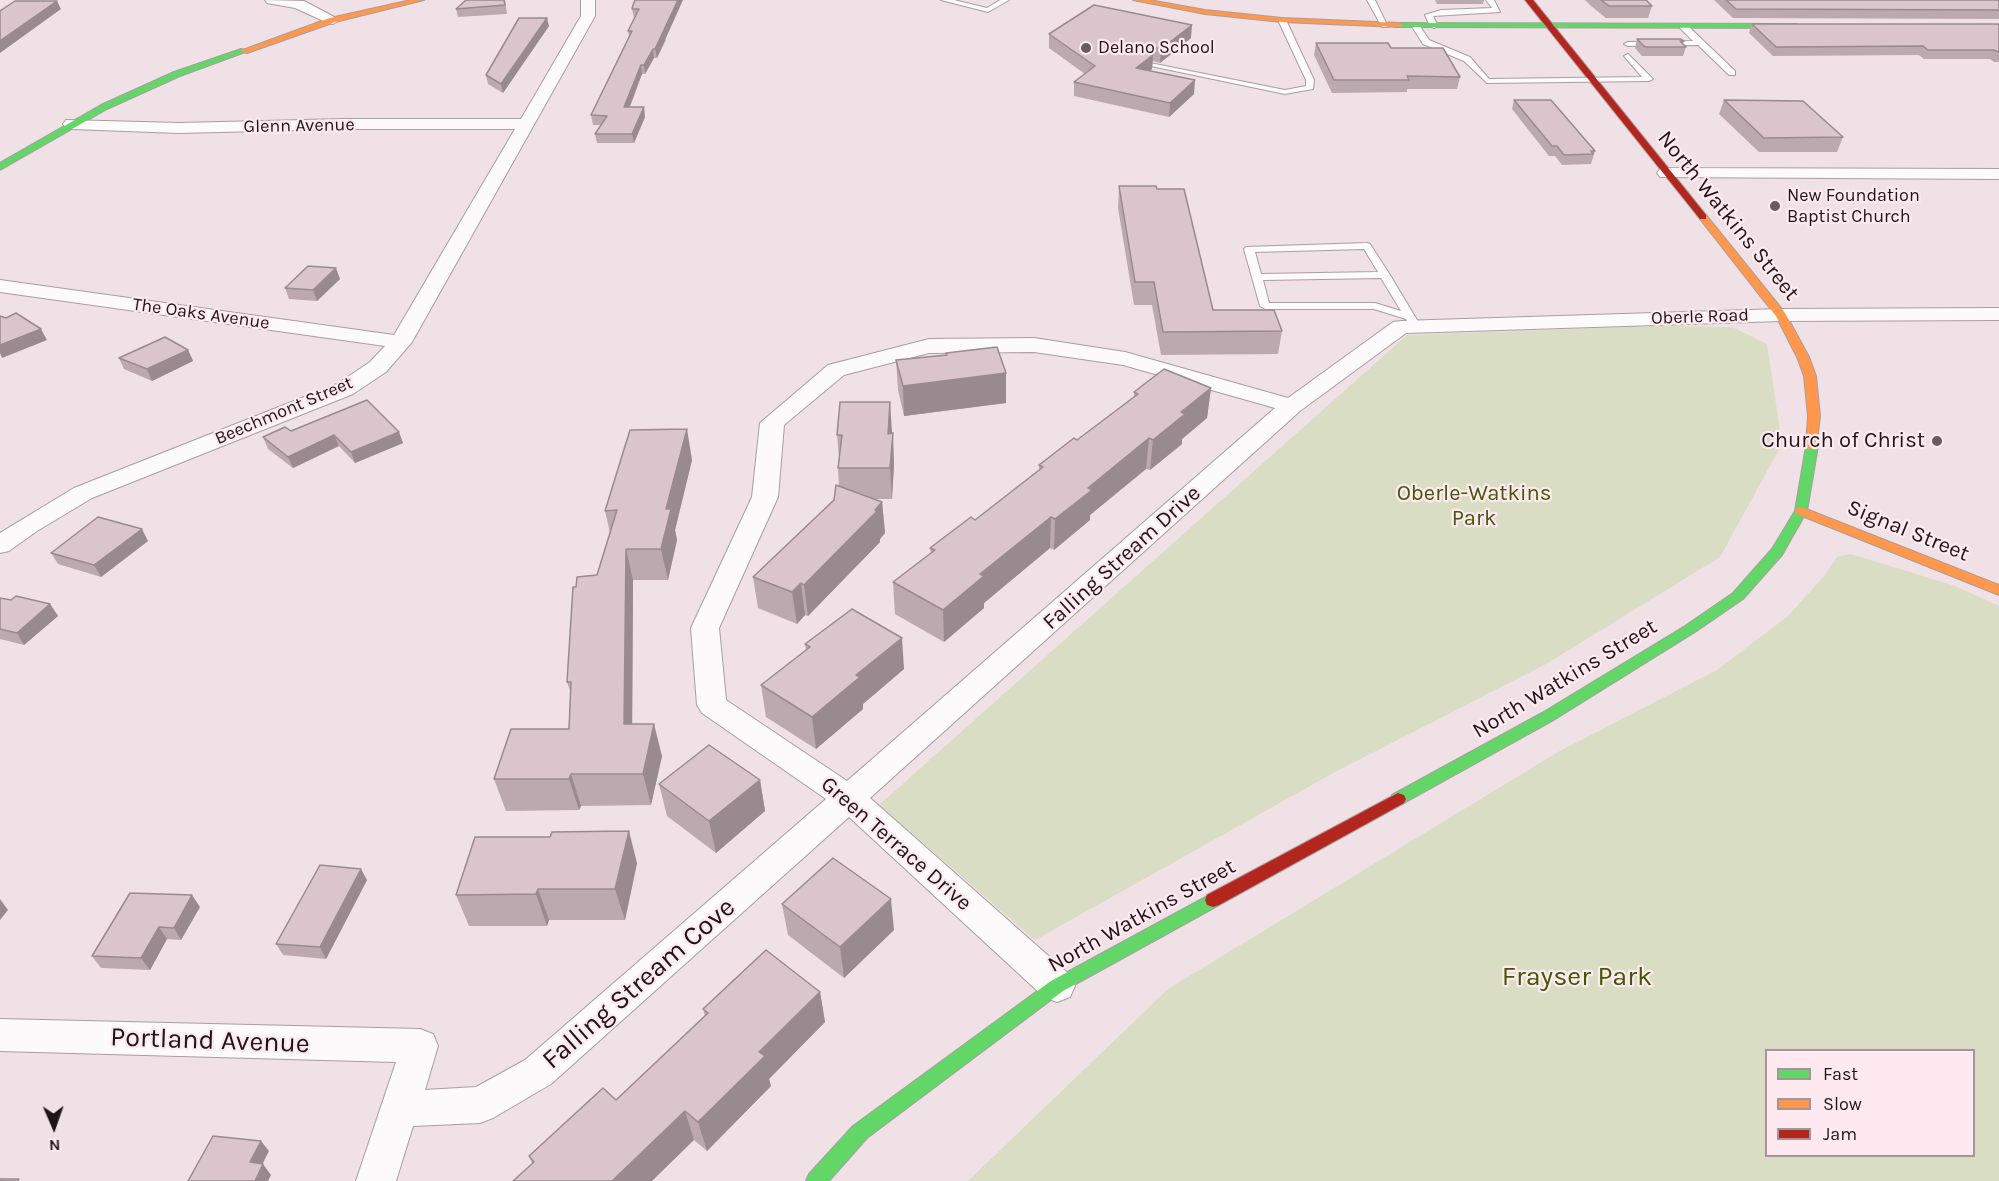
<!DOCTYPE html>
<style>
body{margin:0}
#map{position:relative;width:1999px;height:1181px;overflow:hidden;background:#efe1e5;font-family:Karla,sans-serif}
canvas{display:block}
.legend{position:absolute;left:1765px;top:1049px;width:210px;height:108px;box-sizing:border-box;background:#ffe9f0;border:2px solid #a5949a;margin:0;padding:8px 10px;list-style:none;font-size:18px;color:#1e1518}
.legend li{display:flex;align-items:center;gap:12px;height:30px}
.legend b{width:30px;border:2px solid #a5949a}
.north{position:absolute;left:24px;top:1097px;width:60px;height:60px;-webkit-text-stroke:4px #ffe9f0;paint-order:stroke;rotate:178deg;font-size:16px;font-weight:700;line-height:24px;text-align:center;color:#1e1518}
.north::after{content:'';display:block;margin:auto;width:21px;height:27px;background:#1e1518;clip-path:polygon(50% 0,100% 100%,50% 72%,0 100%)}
</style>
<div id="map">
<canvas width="1999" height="1181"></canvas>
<ul class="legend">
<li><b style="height:8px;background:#63d668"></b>Fast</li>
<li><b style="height:8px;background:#ff974d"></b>Slow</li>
<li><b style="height:8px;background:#b3261e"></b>Jam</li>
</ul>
<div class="north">N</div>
</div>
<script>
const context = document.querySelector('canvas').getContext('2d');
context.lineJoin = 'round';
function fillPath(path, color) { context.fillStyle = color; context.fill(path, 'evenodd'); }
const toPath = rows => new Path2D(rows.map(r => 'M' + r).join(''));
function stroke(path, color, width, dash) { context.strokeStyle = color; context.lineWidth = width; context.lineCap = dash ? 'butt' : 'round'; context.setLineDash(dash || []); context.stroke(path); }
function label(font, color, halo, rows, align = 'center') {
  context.font = font + ' Karla,sans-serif'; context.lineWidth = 4.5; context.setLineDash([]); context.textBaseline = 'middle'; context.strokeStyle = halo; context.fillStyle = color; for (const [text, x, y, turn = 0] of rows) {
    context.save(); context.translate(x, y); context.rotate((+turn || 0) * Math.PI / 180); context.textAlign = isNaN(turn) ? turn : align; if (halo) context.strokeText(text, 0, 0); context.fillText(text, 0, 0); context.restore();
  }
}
fillPath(toPath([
 [1656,326,1732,327,1767,344,1782,444,1720,557,1546,664,1335,772,1035,940,879,805,1407,335],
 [1851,554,1955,586,1999,606,1999,1181,968,1181,1168,989,1558,752,1717,670,1788,616,1825,575,1837,557],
 [1766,1050,1974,1050,1974,1156,1766,1156]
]), '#d9ddc3');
const lane = toPath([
 [941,0,954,0,987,8,1000,0,1009,0,988,12,941,0],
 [1367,0,1375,0,1388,27,1382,27,1367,0],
 [1486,0,1494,0,1500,12,1433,16,1438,26,1434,28,1430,26,1425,15,1441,10,1492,8,1486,0],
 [1282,18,1286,20,1314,80,1313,89,1285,94,1146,65,1150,63,1285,90,1306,86,1306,80,1278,20,1282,18],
 [1412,23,1418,23,1429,40,1470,57,1489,79,1642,77,1624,56,1628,54,1653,79,1649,81,1487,83,1464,61,1423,44,1411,25,1412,23],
 [1680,24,1686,24,1735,71,1735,75,1729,75,1698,45,1628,46,1624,44,1628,42,1693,41,1680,28,1680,24],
 [1367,243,1370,244,1390,275,1420,325,1419,327,1411,327,1406,319,1374,309,1265,309,1260,306,1244,249,1246,247,1367,243],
 [1364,249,1378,272,1261,274,1255,252,1364,249],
 [1381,278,1401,311,1375,303,1269,303,1263,280,1381,278]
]);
const street = toPath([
 [265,0,304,1,340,20,333,24,328,23,295,8,267,3,265,0],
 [581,0,595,0,595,16,412,342,386,372,353,394,92,498,37,531,9,551,0,553,0,533,74,488,337,384,370,362,385,346,0,292,0,280,394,335,515,129,345,129,179,133,72,129,66,128,63,124,66,120,179,123,345,119,521,119,581,16,581,0],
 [1666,168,1999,169,1999,179,1660,177,1657,173,1660,169,1666,168],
 [1999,308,1999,320,1781,321,1406,333,1300,411,870,798,1070,975,1075,986,1070,997,1057,1002,1044,997,849,817,551,1084,493,1118,480,1123,413,1126,396,1181,356,1181,396,1062,0,1051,0,1019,420,1029,433,1034,438,1046,425,1090,476,1087,525,1060,826,799,702,713,697,705,691,628,752,497,760,423,828,365,929,339,1034,338,1125,352,1288,398,1393,322,1401,321,1781,309,1999,308],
 [1034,352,1123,365,1275,408,847,781,726,700,719,628,778,497,784,425,844,375,929,353,1034,352]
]);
const fast = toPath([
 [1396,23,1796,24,1800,26,1796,28,1399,27,1396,27,1396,23],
 [241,49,248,51,180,76,107,109,0,170,0,163,101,105,174,72,241,49],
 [1812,442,1818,446,1807,511,1782,555,1743,599,1695,632,1552,721,1404,803,1398,805,1392,803,1390,799,1392,795,1542,713,1685,626,1733,593,1772,549,1795,511,1806,446,1812,442],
 [1213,893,1219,895,1221,900,1219,905,1063,991,867,1138,829,1181,806,1181,809,1174,853,1126,1051,981,1213,893]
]);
const slow = toPath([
 [411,0,424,0,335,22,247,53,240,51,330,18,411,0],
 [1133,0,1149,0,1205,10,1282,18,1399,23,1403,25,1399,27,1282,22,1205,14,1133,0],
 [1700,215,1706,215,1785,313,1809,357,1816,376,1820,416,1816,449,1808,449,1806,446,1808,416,1804,376,1797,357,1776,316,1700,219,1700,215],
 [1801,507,1999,585,1999,595,1797,514,1795,511,1797,508,1801,507]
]);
const jam = toPath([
 [1525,0,1533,0,1706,215,1706,219,1700,219,1525,0],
 [1398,793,1404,795,1406,799,1404,803,1219,905,1213,907,1207,905,1205,900,1207,895,1398,793]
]);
stroke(lane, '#a99ea2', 2);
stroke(street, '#a99ea2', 2);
stroke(fast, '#a99ea2', 2);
stroke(slow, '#a99ea2', 2);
stroke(jam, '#a99ea2', 2);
fillPath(lane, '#fdfafb');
fillPath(street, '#fdfafb');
fillPath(fast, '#63d668');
fillPath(slow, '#ff974d');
fillPath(jam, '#b3261e');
fillPath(toPath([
 [466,0,505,0,507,14,458,17,456,9],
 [635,0,666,40,657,58,654,58,645,74,642,74,630,107,645,117,634,143,597,143,595,134,601,125,593,125,591,115,629,36,628,31,635,18,634,18,632,9],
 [1435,0,1484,0,1483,4,1437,4],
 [1585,0,1646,0,1652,6,1648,18,1606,18,1591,6],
 [1714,0,1999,0,1999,19,1733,18],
 [1752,24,1999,24,1999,62,1994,62,1990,59,1924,59,1919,55,1773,56,1749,33],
 [549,26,503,93,488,84,486,75],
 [1049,34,1191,38,1160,63,1153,61,1152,69,1149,71,1194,94,1169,117,1074,96,1074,82,1085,74,1049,48],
 [1637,39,1684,41,1683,44,1686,47,1683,56,1642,56,1635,48],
 [1316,43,1391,48,1460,77,1457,89,1407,89,1407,92,1332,93,1314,55],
 [1514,100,1595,151,1591,164,1562,165,1555,156,1549,156,1512,109],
 [1724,100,1843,137,1837,152,1759,152,1719,114],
 [1119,186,1157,189,1213,310,1282,331,1278,354,1161,355,1152,305,1134,305,1118,208],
 [340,279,317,301,289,299,285,288],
 [188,350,193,361,152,381,124,369,119,358],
 [946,353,1006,403,904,416,898,390,896,360,947,355],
 [1211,388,1207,418,1182,439,1182,444,1150,470,1146,469,1090,515,1090,520,1054,550,1050,548,984,603,984,608,944,642,895,614,893,582,931,554,930,548,975,520,1039,470,1039,465,1077,440,1134,397,1134,392],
 [291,431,403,443,355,463,339,446,293,468,268,449,263,437],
 [892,433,894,464,892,499,872,499,882,502,885,533,880,539,880,542,808,616,805,615,797,624,758,608,753,577,834,500,839,487,838,468,839,457,837,435],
 [692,460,675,530,677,540,668,580,633,580,632,724,662,756,651,805,581,806,579,810,506,811,494,779,569,729,571,693,567,682,576,587,597,575,610,533,605,511],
 [148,541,101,577,58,564,51,553],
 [0,598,11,600,50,604,58,616,24,645,0,639],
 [805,644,904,669,863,704,863,709,816,749,766,717,761,685,806,650],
 [760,780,765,811,716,853,667,816,659,784],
 [550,837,637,863,625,920,549,920,547,926,469,926,456,895],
 [367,880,326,959,283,955,276,944],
 [782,904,894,930,844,978,788,935],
 [200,907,181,940,167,939,150,970,101,968,92,956],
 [820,992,825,1022,769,1079,771,1086,707,1151,694,1140,532,1163,529,1156,616,1100,705,1016,703,1009]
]), '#bca9af');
fillPath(toPath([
 [678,0,683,0,657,58,655,49],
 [57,1,61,9,0,53,0,41],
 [547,18,549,26,503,93,501,84],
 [1192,25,1191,38,1160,63,1161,49],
 [1151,47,1151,57,1153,55,1152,69,1135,82,1136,68,1146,50],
 [653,49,654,58,645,74,644,65],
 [641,65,642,74,626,116,624,107],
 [1195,80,1194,94,1169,117,1170,103],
 [644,107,645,117,634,143,632,134],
 [336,268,340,279,317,301,313,290],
 [41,329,47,340,2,358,0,353,0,345],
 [188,350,193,361,152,381,147,369],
 [1006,373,1006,403,904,416,903,386],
 [1211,388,1207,418,1182,439,1182,444,1150,470,1153,440,1181,412],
 [890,402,892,432,890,464,888,434],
 [687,429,692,460,675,530,677,540,668,580,661,549,666,509],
 [399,432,403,443,355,463,351,452],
 [893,433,894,464,892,499,890,468],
 [334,435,339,446,293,468,288,457],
 [1149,438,1146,469,1090,515,1090,520,1054,550,1055,519,1088,488],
 [882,502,885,533,880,539,880,542,808,616,804,585],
 [1051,517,1050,548,984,603,984,608,944,642,943,610,980,574],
 [142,529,148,541,101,577,94,565],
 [626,549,633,580,632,756,624,724],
 [801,583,805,615,797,624,792,592],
 [50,604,58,616,24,645,17,633],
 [902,638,904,669,863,704,863,709,816,749,812,717,856,675],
 [654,724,662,756,651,805,643,774],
 [571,774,581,806,579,810,569,779],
 [760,780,765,811,716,853,709,821],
 [629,831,637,863,625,920,615,889],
 [361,869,367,880,326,959,320,947],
 [538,889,549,920,547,926,536,894],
 [192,895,200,907,181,940,174,928],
 [0,899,8,910,0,920],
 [891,899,894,930,844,978,840,947],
 [159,927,167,939,150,970,141,958],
 [820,992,825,1022,769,1079,771,1086,707,1151,698,1122,759,1052],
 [685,1111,694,1140,652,1181,612,1181],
 [261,1141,269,1151,258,1173,250,1162],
 [263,1164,271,1175,268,1181,255,1181]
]), '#998a8f');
const building = toPath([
 [466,0,504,0,505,5,456,9,466,0],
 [635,0,678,0,655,49,653,49,644,65,641,65,624,107,644,107,632,134,595,134,607,116,591,115,632,31,628,31,639,9,632,9,633,5,635,0],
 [1601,0,1646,0,1652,6,1609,6,1601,0],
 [1726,0,1999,0,1999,10,1736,9,1726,0],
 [15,1,57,1,0,41,0,11,15,1],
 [1094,5,1192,25,1161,49,1151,47,1146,50,1145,53,1153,55,1136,68,1195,80,1170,103,1074,82,1095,66,1049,34,1094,5],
 [519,18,547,18,501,84,486,75,519,18],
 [1752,24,1999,24,1999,52,1994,50,1928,50,1923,46,1776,47,1752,24],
 [1637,39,1681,39,1684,41,1680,41,1686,47,1645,47,1637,39],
 [1316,43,1388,43,1391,48,1443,48,1460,77,1407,76,1409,80,1334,80,1316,43],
 [1514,100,1551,100,1595,151,1591,151,1593,154,1564,155,1557,146,1552,146,1514,100],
 [1724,100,1803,101,1843,137,1764,138,1724,100],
 [1119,186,1156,186,1157,189,1184,189,1213,310,1274,310,1282,331,1163,332,1154,282,1135,282,1119,186],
 [308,266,336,268,313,290,285,288,308,266],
 [16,313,41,329,0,345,0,316,6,318,16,313],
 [165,337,188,350,147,369,119,358,165,337],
 [997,347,1006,373,903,386,896,360,947,355,946,353,997,347],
 [1164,369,1211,388,1181,412,1185,414,1153,440,1149,438,1088,488,1092,490,1055,519,1051,517,980,574,984,576,943,610,893,582,935,550,930,548,971,517,975,520,1043,467,1039,465,1074,438,1077,440,1138,394,1134,392,1164,369],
 [367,400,399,432,351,452,334,435,288,457,263,437,285,427,291,431,367,400],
 [840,402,890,402,888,434,893,433,890,468,838,468,842,435,837,435,840,402],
 [687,429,666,509,671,509,661,549,626,549,624,724,654,724,643,774,571,774,569,779,494,779,511,729,569,729,571,682,567,682,573,587,576,587,577,577,597,575,617,510,605,511,630,430,687,429],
 [836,485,882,502,875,510,877,511,804,585,801,583,792,592,753,577,834,500,836,485],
 [98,517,142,529,94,565,51,553,98,517],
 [16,596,50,604,17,633,0,629,0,598,11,600,16,596],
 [852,609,902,638,856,675,860,677,812,717,761,685,810,647,805,644,852,609],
 [709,745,760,780,709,821,659,784,709,745],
 [629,831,615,889,538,889,536,894,456,895,475,837,550,837,552,832,629,831],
 [833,858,891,899,840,947,782,904,833,858],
 [320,865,361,869,320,947,276,944,320,865],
 [130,893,192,895,174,928,159,927,141,958,92,956,130,893],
 [766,950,820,992,759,1052,765,1056,698,1122,685,1111,612,1181,513,1181,534,1162,529,1156,603,1088,616,1100,708,1013,703,1009,766,950],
 [213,1136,261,1141,250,1162,263,1164,255,1181,188,1181,213,1136],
 [0,1179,19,1179,18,1181,0,1181,0,1179]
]);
fillPath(building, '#dbc5cc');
stroke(building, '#998a8f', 1.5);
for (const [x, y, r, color] of [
 [1086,48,6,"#675c60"],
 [1775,206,6,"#675c60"],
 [1937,441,6,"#675c60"]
]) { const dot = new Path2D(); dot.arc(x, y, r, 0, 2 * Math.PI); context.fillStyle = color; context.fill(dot); stroke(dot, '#ffe9f0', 2); }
label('18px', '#1e1518', '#ffe9f0', [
 ["Delano School",1098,48],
 ["New Foundation",1787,196],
 ["Baptist Church",1787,217]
], 'left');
label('18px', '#1e1518', '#ffe9f0', [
 ["Glenn Avenue",299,126,-1],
 ["The Oaks Avenue",201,314,8],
 ["Oberle Road",1700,317,-2],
 ["Beechmont Street",284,411,-23]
]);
label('22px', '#1e1518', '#ffe9f0', [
 ["North Watkins Street",1728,216,51],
 ["Signal Street",1908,531,22],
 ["Falling Stream Drive",1122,558,-42],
 ["North Watkins Street",1565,679,-31],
 ["Green Terrace Drive",896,844,41],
 ["North Watkins Street",1142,916,-29]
]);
label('22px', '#1e1518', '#ffe9f0', [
 ["Church of Christ",1925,441]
], 'right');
label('22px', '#435804', '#ffe9f0', [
 ["Oberle-Watkins",1474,494],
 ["Park",1474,519]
]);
label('27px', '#435804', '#ffe9f0', [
 ["Frayser Park",1577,977]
]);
label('27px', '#1e1518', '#ffe9f0', [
 ["Falling Stream Cove",639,984,-41],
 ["Portland Avenue",210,1041,2]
]);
</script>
